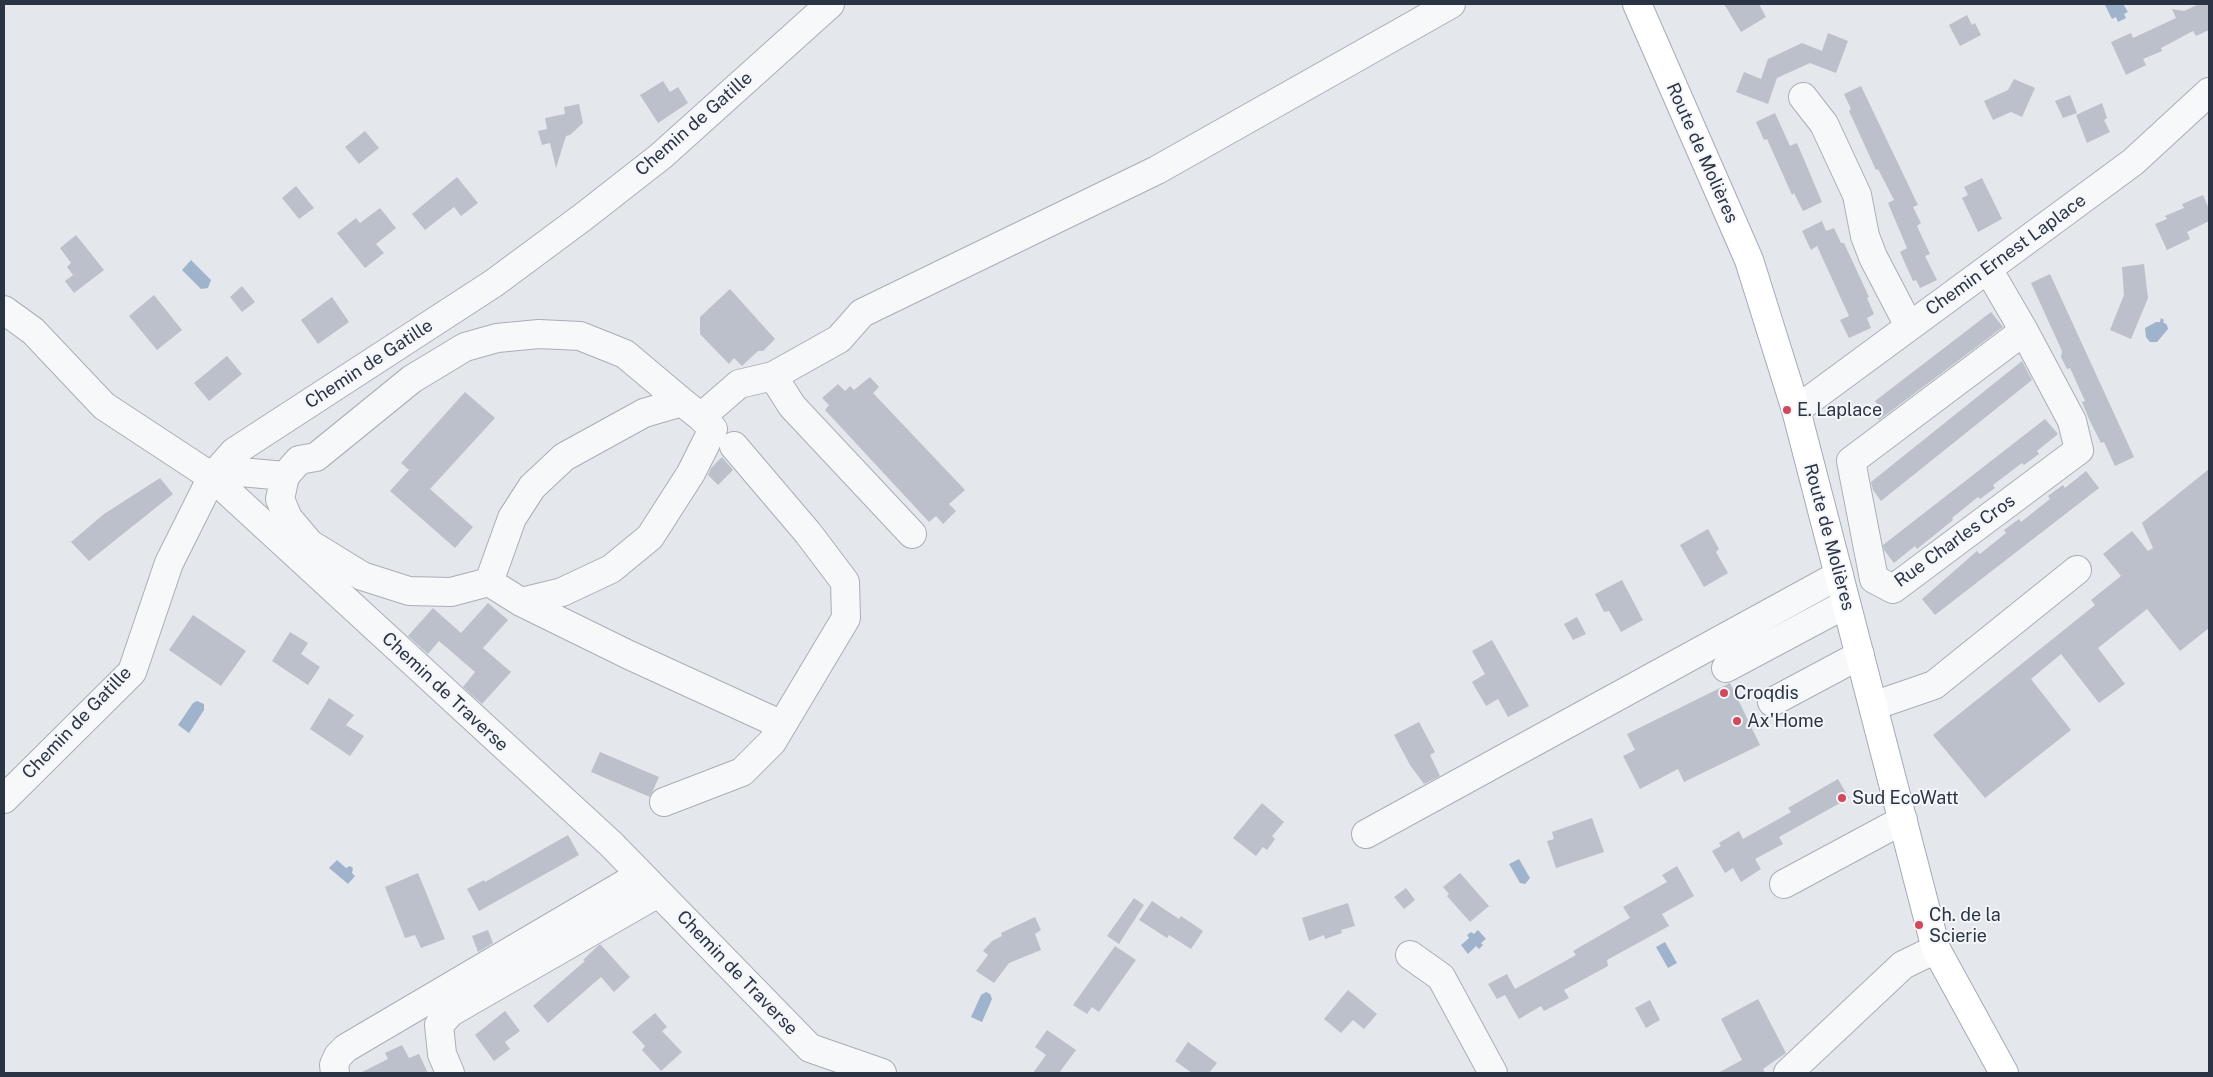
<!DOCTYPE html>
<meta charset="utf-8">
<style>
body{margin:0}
#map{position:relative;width:2213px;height:1077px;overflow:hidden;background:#e4e7ec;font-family:"Public Sans",sans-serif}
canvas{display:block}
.frame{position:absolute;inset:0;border:5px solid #2b3445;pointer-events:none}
</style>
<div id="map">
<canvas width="2213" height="1077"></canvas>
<div class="frame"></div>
</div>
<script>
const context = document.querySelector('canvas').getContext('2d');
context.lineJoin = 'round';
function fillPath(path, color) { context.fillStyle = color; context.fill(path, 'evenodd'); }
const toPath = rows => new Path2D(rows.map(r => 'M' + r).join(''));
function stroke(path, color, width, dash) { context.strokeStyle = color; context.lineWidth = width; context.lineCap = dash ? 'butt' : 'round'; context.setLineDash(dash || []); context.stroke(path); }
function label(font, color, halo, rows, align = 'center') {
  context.font = font + ' "Public Sans",sans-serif'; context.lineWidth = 4; context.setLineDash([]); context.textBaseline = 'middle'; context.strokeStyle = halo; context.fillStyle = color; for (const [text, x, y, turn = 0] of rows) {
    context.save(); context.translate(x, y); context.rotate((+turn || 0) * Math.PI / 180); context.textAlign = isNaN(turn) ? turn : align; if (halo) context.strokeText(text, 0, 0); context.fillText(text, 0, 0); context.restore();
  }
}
fillPath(toPath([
 [2108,4,2123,4,2128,12,2124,14,2126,18,2118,22,2116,17,2112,19,2105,5],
 [191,260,211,280,208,288,201,289,182,270],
 [2161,318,2164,320,2163,322,2167,325,2168,329,2157,342,2150,342,2146,337,2145,328,2156,322,2160,322],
 [197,701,204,704,204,710,189,733,178,725,193,703],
 [1519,859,1530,878,1525,884,1520,883,1509,864],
 [337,860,346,868,350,866,353,868,352,873,355,876,348,884,329,868],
 [1478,930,1486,939,1481,943,1483,945,1479,949,1476,946,1468,954,1461,945,1469,938,1467,935,1471,932,1474,934],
 [1665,942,1677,963,1668,968,1656,947],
 [986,992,990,994,992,999,982,1022,971,1017,981,995]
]), '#9fb4cc');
fillPath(toPath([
 [1724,4,1759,4,1766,17,1741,32],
 [2199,4,2209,4,2209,30,2196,36,2193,31,2161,48,2162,51,2143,59,2146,65,2126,75,2111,42,2131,33,2133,38,2176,18,2172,9,2184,11],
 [1967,15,1972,25,1975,23,1981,35,1960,46,1949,25],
 [1828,33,1848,41,1836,73,1810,63,1777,78,1768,104,1736,92,1744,72,1761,79,1768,59,1802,43,1822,51],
 [2014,79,2035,88,2022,117,2011,112,1993,120,1984,101,2008,90],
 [663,81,670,92,678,87,688,103,658,123,640,95],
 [1861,86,1918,205,1913,207,1921,223,1917,226,1930,254,1925,256,1937,280,1920,288,1916,280,1913,281,1900,252,1907,248,1888,203,1894,200,1878,169,1876,170,1849,111,1851,109,1844,94],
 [2070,95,2077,113,2063,118,2055,101],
 [2102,103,2107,118,2104,120,2110,132,2087,143,2076,115],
 [579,104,583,123,570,135,566,136,556,168,550,143,542,145,538,131,547,129,545,118,565,114,564,107],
 [1775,113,1790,146,1797,143,1822,202,1803,211,1794,193,1792,195,1767,139,1764,140,1756,122],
 [365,131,379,148,359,164,345,147],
 [457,177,478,203,461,216,454,207,425,230,412,214],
 [1982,178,2002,219,1978,232,1962,198,1968,195,1964,187],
 [296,186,314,208,299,219,282,198],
 [2203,195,2209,209,2209,221,2187,232,2190,239,2167,250,2155,224,2167,219,2165,216,2184,208,2182,204],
 [380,208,396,228,376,244,384,253,365,268,337,233,356,218,360,223],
 [1822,221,1826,231,1834,228,1841,243,1844,243,1869,297,1867,298,1874,314,1867,318,1871,328,1849,338,1840,320,1849,316,1817,246,1811,250,1802,231],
 [76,235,104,270,74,293,65,281,73,275,67,267,71,263,60,248],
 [2144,264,2148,298,2131,339,2110,330,2124,295,2122,267],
 [2050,274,2134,457,2115,466,2104,442,2101,443,2089,419,2082,402,2085,401,2070,368,2067,369,2061,357,2062,351,2031,283],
 [242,286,255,302,242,312,230,297],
 [730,289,775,339,763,351,758,351,742,366,734,358,729,364,700,334,700,317],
 [154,295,182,330,157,350,129,316],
 [332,297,349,322,318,344,301,320],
 [1991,312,2003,327,1879,420,1872,411,1879,406,1875,401],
 [227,356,242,374,209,401,194,383],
 [2022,361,2032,380,1881,501,1873,490,1871,482],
 [870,377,879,387,873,393,965,490,949,504,956,511,943,524,936,516,929,522,825,410,829,405,822,398,838,384,845,391,850,386,854,390],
 [465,392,495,418,430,489,473,527,455,548,390,491,409,470,401,463],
 [2045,419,2058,434,2037,451,2039,454,2024,465,2022,463,1993,485,1995,488,1980,499,1978,497,1952,518,1953,520,1917,549,1915,546,1894,563,1884,550,1883,545],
 [722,457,733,470,718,485,708,475,711,468],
 [2209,469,2209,628,2180,651,2147,609,2098,648,2125,684,2099,703,2061,654,2031,679,2071,730,1985,798,1933,735,2095,605,2091,600,2121,576,2103,554,2132,531,2148,551,2153,548,2142,523],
 [2086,471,2099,488,1935,615,1922,599,1977,551,1980,554,2006,533,2004,530,2019,519,2021,522,2050,499,2048,496,2063,485,2065,488],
 [160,478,173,494,89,561,71,542,104,514],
 [1708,529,1719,549,1716,552,1728,573,1704,587,1680,545],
 [1622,580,1643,620,1621,632,1609,611,1604,612,1595,594],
 [488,603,508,620,483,648,511,672,482,704,463,687,475,672,439,641,428,654,408,636,433,608,461,633],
 [193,615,246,651,221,686,169,650],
 [1577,617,1586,634,1573,640,1564,624],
 [290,632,308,643,301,654,320,667,308,685,272,661],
 [1492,640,1529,706,1508,717,1498,699,1486,706,1472,682,1485,674,1472,651],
 [1730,683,1760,745,1684,782,1678,769,1640,789,1623,756,1635,750,1627,734],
 [329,698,354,715,346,725,364,736,350,756,310,729],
 [1419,722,1435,752,1430,755,1440,776,1424,784,1410,765,1394,735],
 [600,752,659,777,650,797,591,772],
 [1838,779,1849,798,1779,837,1783,844,1755,859,1761,869,1741,882,1733,868,1725,873,1712,851,1721,846,1719,843,1739,831,1743,839,1791,812,1788,808],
 [1262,803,1284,822,1272,836,1275,839,1267,850,1263,847,1256,856,1233,838],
 [1592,818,1604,852,1556,868,1547,841,1554,839,1552,832],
 [568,835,579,855,479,911,467,889,484,880,485,882],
 [1677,866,1694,896,1662,914,1669,926,1607,960,1608,966,1564,990,1569,998,1544,1011,1541,1006,1519,1019,1505,995,1497,999,1488,984,1507,974,1515,989,1576,955,1573,951,1630,918,1623,907,1667,882,1662,875],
 [418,873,445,939,421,948,415,935,405,938,385,887],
 [1460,873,1489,906,1470,922,1447,896,1449,894,1443,887],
 [1406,888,1415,900,1404,909,1394,897],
 [1134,898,1144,905,1119,944,1107,936],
 [1152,901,1179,919,1181,916,1203,931,1191,949,1169,935,1167,938,1139,920],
 [1348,903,1355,926,1341,930,1342,933,1325,939,1324,935,1309,941,1302,918],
 [1035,917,1041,930,1035,934,1041,950,1009,963,994,983,976,971,988,955,983,951,992,941,1002,936,1001,933],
 [488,930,493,943,478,952,472,936],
 [600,944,630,977,614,992,601,977,548,1023,533,1006,585,961,583,960],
 [1115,946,1136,960,1099,1012,1092,1007,1087,1014,1073,1005],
 [1348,990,1377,1014,1364,1029,1353,1020,1341,1033,1324,1019],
 [1758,999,1786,1053,1763,1069,1765,1073,1718,1073,1742,1060,1721,1019],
 [1650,1000,1660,1020,1646,1028,1635,1008],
 [505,1011,520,1031,505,1042,510,1049,494,1061,475,1035],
 [655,1013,667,1027,662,1031,682,1052,661,1071,642,1050,645,1046,632,1032],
 [1047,1030,1076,1050,1059,1073,1033,1073,1046,1055,1035,1047],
 [1188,1042,1217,1063,1209,1073,1192,1073,1175,1061],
 [402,1045,409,1058,419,1054,428,1073,360,1073,388,1059,385,1053]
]), '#bbc0ca');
const minor = toPath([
 [1803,97,1824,124,1857,195,1865,236,1873,257,1909,326],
 [1988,269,2024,331,2072,421,2079,450,1893,589,1874,579,1851,461,2024,331],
 [4,310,33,331,104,406,212,477,611,844,810,1048,882,1073],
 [773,376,792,406,912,534],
 [682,402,625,354,580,336,539,334,497,338,465,347,412,379,316,457,299,460,285,476,280,499,288,518,310,544,362,576,409,591,451,592,489,582,521,602,629,655,782,725],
 [1796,410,2133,162,2209,92],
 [701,417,739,384,773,376,839,339,862,313,1157,170,1451,4],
 [218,470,285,476],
 [489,582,512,518,532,487,564,457,644,413,682,402,701,417,713,429,691,473,650,537,611,569,562,592,521,602],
 [1726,668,1846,604],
 [1772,702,1860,655],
 [1873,706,1934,685,2077,570],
 [4,799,132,672,169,563,212,477,234,452,494,283,583,217,661,156,830,4],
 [664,802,742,772,772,742,846,618,845,582,808,533,734,446],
 [1366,834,1839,575],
 [1784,884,1903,820],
 [1410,955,1441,977,1493,1073],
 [335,1073,334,1065,338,1056,346,1048,640,875],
 [450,1073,442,1054,439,1025,451,1012,658,893],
 [1788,1073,1903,965,1936,949]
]);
const major = toPath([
 [1637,4,1749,260,1796,410,1936,949,2004,1073]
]);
stroke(minor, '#a9aeb7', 30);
stroke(major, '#a3abb8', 30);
stroke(minor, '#f7f8fa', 28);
stroke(major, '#fff', 28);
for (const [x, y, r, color] of [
 [1787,410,5,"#d1495b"],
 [1724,693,5,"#d1495b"],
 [1737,721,5,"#d1495b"],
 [1842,798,5,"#d1495b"],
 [1919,925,5,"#d1495b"]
]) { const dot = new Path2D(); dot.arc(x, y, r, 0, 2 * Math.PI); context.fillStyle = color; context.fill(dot); stroke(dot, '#f4f6f9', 2); }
label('18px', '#2b3445', '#f4f6f9', [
 ["Chemin de Gatille",694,124,-41],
 ["Route de Molières",1702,153,66],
 ["Chemin Ernest Laplace",2006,255,-36],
 ["Chemin de Gatille",369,364,-33],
 ["Route de Molières",1829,537,75],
 ["Rue Charles Cros",1955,541,-36],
 ["Chemin de Traverse",445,692,43],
 ["Chemin de Gatille",77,723,-46],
 ["Chemin de Traverse",737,973,46]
]);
label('18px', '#2b3445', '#f4f6f9', [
 ["E. Laplace",1797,410],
 ["Croqdis",1734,693],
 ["Ax'Home",1747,721],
 ["Sud EcoWatt",1852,798],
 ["Ch. de la",1929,915],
 ["Scierie",1929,936]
], 'left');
</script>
